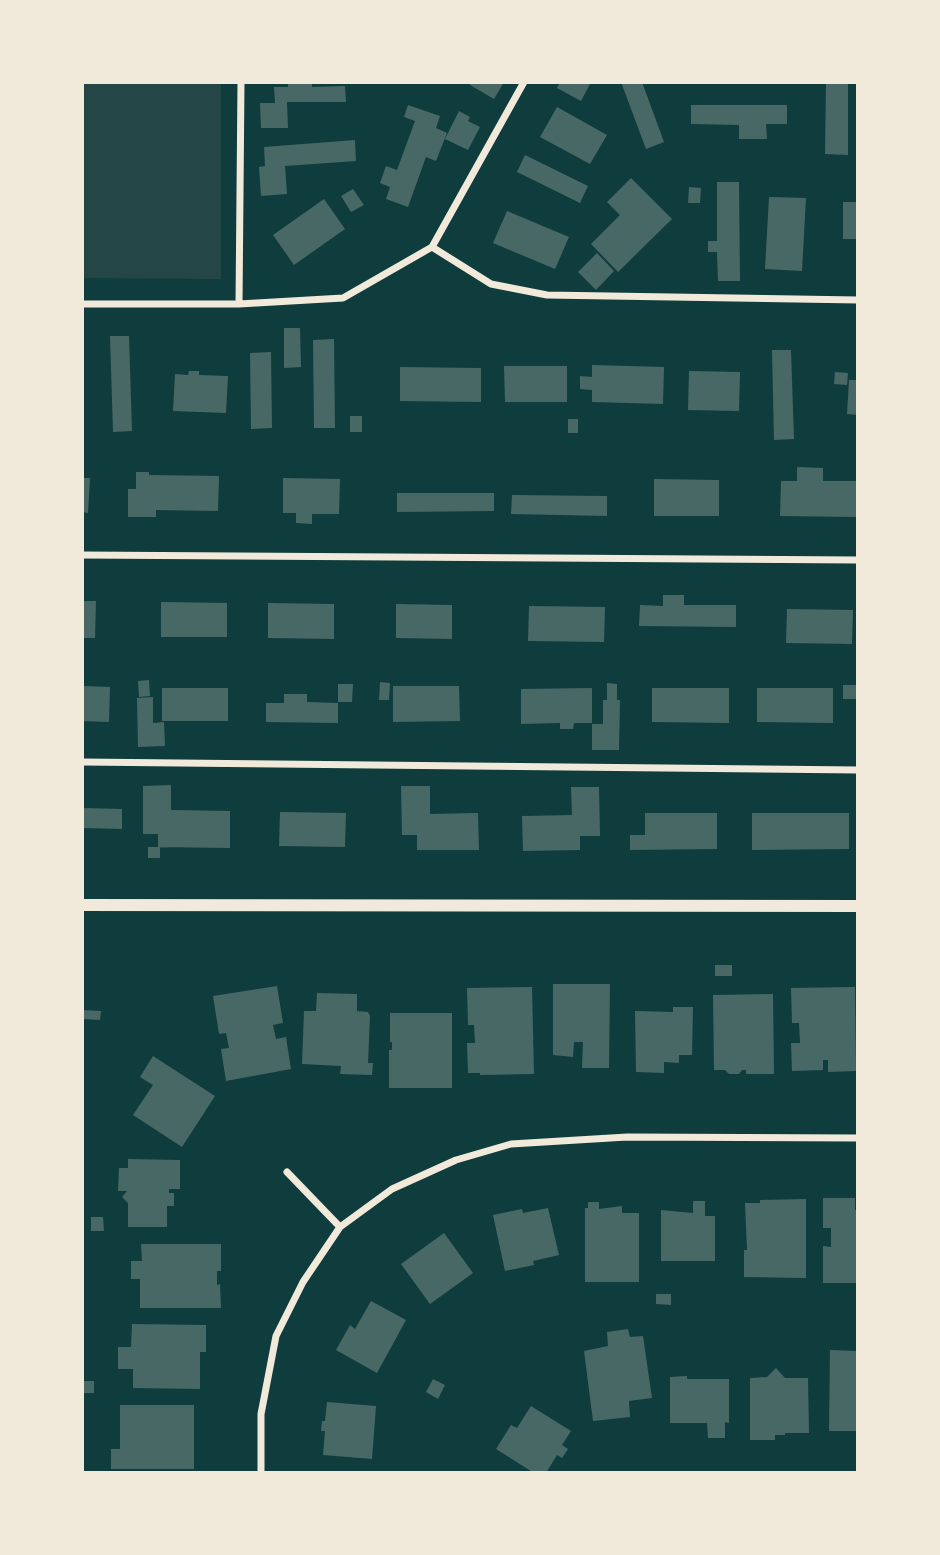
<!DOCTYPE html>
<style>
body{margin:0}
#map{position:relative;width:940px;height:1555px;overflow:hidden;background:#0f3d3e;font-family:"PT Sans Narrow",sans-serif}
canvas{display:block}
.frame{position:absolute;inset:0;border:84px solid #f1e9da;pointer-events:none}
</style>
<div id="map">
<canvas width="940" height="1555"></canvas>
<div class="frame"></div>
</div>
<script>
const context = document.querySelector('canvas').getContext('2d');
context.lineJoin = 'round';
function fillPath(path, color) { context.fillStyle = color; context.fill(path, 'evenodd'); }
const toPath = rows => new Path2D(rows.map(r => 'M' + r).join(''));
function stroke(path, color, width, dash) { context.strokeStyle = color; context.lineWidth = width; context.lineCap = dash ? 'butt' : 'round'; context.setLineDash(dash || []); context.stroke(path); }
fillPath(toPath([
 [82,82,221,82,221,279,82,278]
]), '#244646');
fillPath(toPath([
 [288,82,312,82,312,87,345,86,346,102,287,102,288,128,261,128,260,103,275,103,274,87,288,87],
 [471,82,504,82,494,99,470,85],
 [560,82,591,82,581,101,557,88],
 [621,82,642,82,664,142,646,149],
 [826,82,848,82,848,155,825,154],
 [408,105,440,116,436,128,447,133,436,161,426,157,408,207,386,199,390,187,380,183,386,166,397,170,415,121,404,117],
 [691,105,787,105,787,124,766,124,767,139,739,139,739,125,691,124],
 [557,107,607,135,590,164,540,137],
 [459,111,470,117,468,121,480,127,468,150,445,139],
 [355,140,356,161,285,166,287,194,261,196,259,167,265,166,264,147],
 [525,155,588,186,580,203,517,172],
 [631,178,672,219,618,272,591,244,620,215,607,202],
 [717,182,739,182,740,281,718,281,717,252,708,252,708,241,717,241],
 [689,187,701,188,700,203,688,203],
 [353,189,364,205,351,212,341,196],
 [769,197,806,198,802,271,765,269],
 [324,199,345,229,294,265,273,235],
 [843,202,858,202,858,239,843,239],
 [507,211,569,237,555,269,493,243],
 [597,253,614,271,596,290,578,272],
 [284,328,300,328,301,367,284,368],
 [110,336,129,336,132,431,113,432],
 [334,339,335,428,314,428,313,340],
 [772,350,791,350,794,439,774,440],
 [271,352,272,428,251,429,250,353],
 [592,365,664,367,663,404,592,402,592,390,580,389,580,376,592,377],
 [504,366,567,366,567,402,505,402],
 [400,367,481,368,481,402,400,401],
 [189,371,199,371,199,375,228,376,226,413,173,411,175,374,188,375],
 [689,371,740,372,739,411,688,410],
 [835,372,848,373,847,385,834,384],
 [849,380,858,380,858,415,847,414],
 [350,416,362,416,362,432,350,432],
 [568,419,578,419,578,433,568,433],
 [797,467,823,468,823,481,858,481,857,517,780,516,781,481,797,481],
 [136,472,149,472,149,475,219,476,218,511,156,510,156,517,128,517,128,489,136,489],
 [82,478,90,478,88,513,82,512],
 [283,478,340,479,339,514,312,514,312,524,296,523,296,513,283,513],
 [654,479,719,480,719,516,654,516],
 [397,493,494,493,494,511,397,512],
 [512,495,607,496,607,516,511,514],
 [663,595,684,595,684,605,736,605,736,627,639,626,640,605,663,606],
 [82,601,96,601,95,638,82,638],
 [161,602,227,603,227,637,161,637],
 [268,603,334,604,334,639,268,638],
 [396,604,452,605,452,639,396,638],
 [529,606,605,607,604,642,528,641],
 [787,609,853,610,852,644,786,643],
 [149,680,150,696,139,697,138,681],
 [380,682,390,683,389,700,379,700],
 [607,683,617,684,617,700,620,700,619,750,592,750,592,724,603,724,603,700,607,700],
 [338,684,353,684,352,702,338,702],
 [843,685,856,685,856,699,843,699],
 [82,686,110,687,109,722,82,721],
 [393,686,459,686,460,721,393,722],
 [162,688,228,688,228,721,162,721],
 [592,688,592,723,574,723,573,729,560,729,560,723,521,724,521,689],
 [652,688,729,688,729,723,652,722],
 [757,688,833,688,833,723,757,722],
 [284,694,307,694,307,702,338,703,338,723,266,722,266,703,284,703],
 [153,697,153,723,164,722,165,746,138,747,137,698],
 [171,785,171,810,230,811,230,848,158,847,158,834,143,834,143,786],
 [401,786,430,786,430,814,478,813,479,850,417,850,417,835,402,835],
 [571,787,599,787,600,836,580,836,580,850,523,851,522,816,572,815],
 [82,808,122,809,122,829,82,828],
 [280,812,346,813,345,847,279,846],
 [645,813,717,813,717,849,630,850,630,835,645,835],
 [752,813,849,813,849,849,752,850],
 [148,847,160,847,160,858,148,858],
 [715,965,732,965,732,976,715,976],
 [553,984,610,984,609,1068,582,1068,583,1042,574,1042,573,1057,553,1055],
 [277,986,283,1023,273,1025,276,1039,286,1037,291,1069,226,1081,221,1049,229,1048,226,1033,219,1034,213,996],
 [532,987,534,1074,480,1075,480,1073,468,1073,467,1043,475,1043,474,1025,468,1025,467,988],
 [855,987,856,1071,828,1072,828,1060,823,1060,823,1070,792,1071,791,1043,800,1043,799,1023,792,1023,791,988],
 [317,993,357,994,357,1011,368,1012,370,1016,368,1063,373,1063,372,1075,340,1074,341,1066,302,1064,304,1011,316,1011],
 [773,994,774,1074,746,1074,746,1070,742,1070,739,1074,729,1074,725,1070,714,1070,713,995],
 [673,1007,693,1007,692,1055,679,1055,679,1063,664,1062,664,1073,636,1072,635,1011,673,1012],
 [82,1010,101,1011,100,1020,82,1019],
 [390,1013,452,1013,452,1088,389,1088,389,1050,392,1050,392,1042,390,1042],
 [153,1056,215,1096,182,1147,133,1115,153,1085,140,1077],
 [128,1159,180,1160,180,1189,169,1189,169,1193,174,1193,174,1206,167,1206,167,1227,128,1227,128,1203,122,1197,127,1191,118,1191,119,1168,128,1168],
 [823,1198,855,1198,855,1210,858,1210,858,1283,823,1283,823,1246,831,1247,831,1228,823,1228],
 [806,1199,806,1278,744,1277,744,1250,747,1250,745,1203,760,1203,760,1200],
 [693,1201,705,1201,705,1216,715,1216,715,1261,661,1261,661,1210,693,1213],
 [588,1202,599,1202,599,1209,622,1206,622,1213,639,1213,639,1282,585,1282,585,1208,588,1208],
 [548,1208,559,1255,533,1261,534,1265,505,1271,493,1215,522,1209,523,1213],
 [91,1217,103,1217,104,1231,91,1231],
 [444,1233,473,1273,430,1304,401,1264],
 [141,1244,221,1244,221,1271,217,1271,217,1285,220,1284,221,1308,140,1308,140,1279,131,1279,131,1261,142,1261],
 [656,1294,671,1294,671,1305,656,1304],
 [371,1301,406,1320,377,1373,336,1350,350,1325,355,1329],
 [132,1324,206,1325,206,1352,200,1352,200,1389,133,1388,133,1369,118,1369,118,1347,131,1347],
 [628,1329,630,1337,643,1336,652,1398,629,1401,630,1417,593,1421,584,1351,608,1346,607,1332],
 [830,1350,858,1351,858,1431,829,1431],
 [776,1368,785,1378,808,1378,809,1433,785,1433,785,1435,775,1435,775,1440,750,1440,750,1378,767,1377],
 [687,1376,687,1379,729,1379,729,1423,725,1422,725,1438,708,1438,707,1423,670,1423,670,1377],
 [433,1379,445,1385,438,1399,426,1392],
 [82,1381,94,1381,94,1393,82,1393],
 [327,1402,376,1406,372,1459,323,1455,325,1431,321,1431,322,1421,325,1421],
 [120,1405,194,1405,194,1469,111,1469,111,1449,120,1449],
 [531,1406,571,1431,562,1445,568,1449,562,1458,557,1455,546,1473,534,1473,496,1449,511,1425,517,1428]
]), '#486865');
stroke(toPath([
 [432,247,524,82],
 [82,304,239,304,343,298,432,247,491,284,547,295,858,300],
 [239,304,241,82],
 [82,555,858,560],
 [82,762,858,770],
 [287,1172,340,1227],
 [261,1473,261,1414,276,1336,303,1282,340,1227,392,1189,456,1160,511,1144,627,1137,858,1138]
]), '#f1e9da', 7);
stroke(toPath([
 [82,905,858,906]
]), '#f1e9da', 12);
</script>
